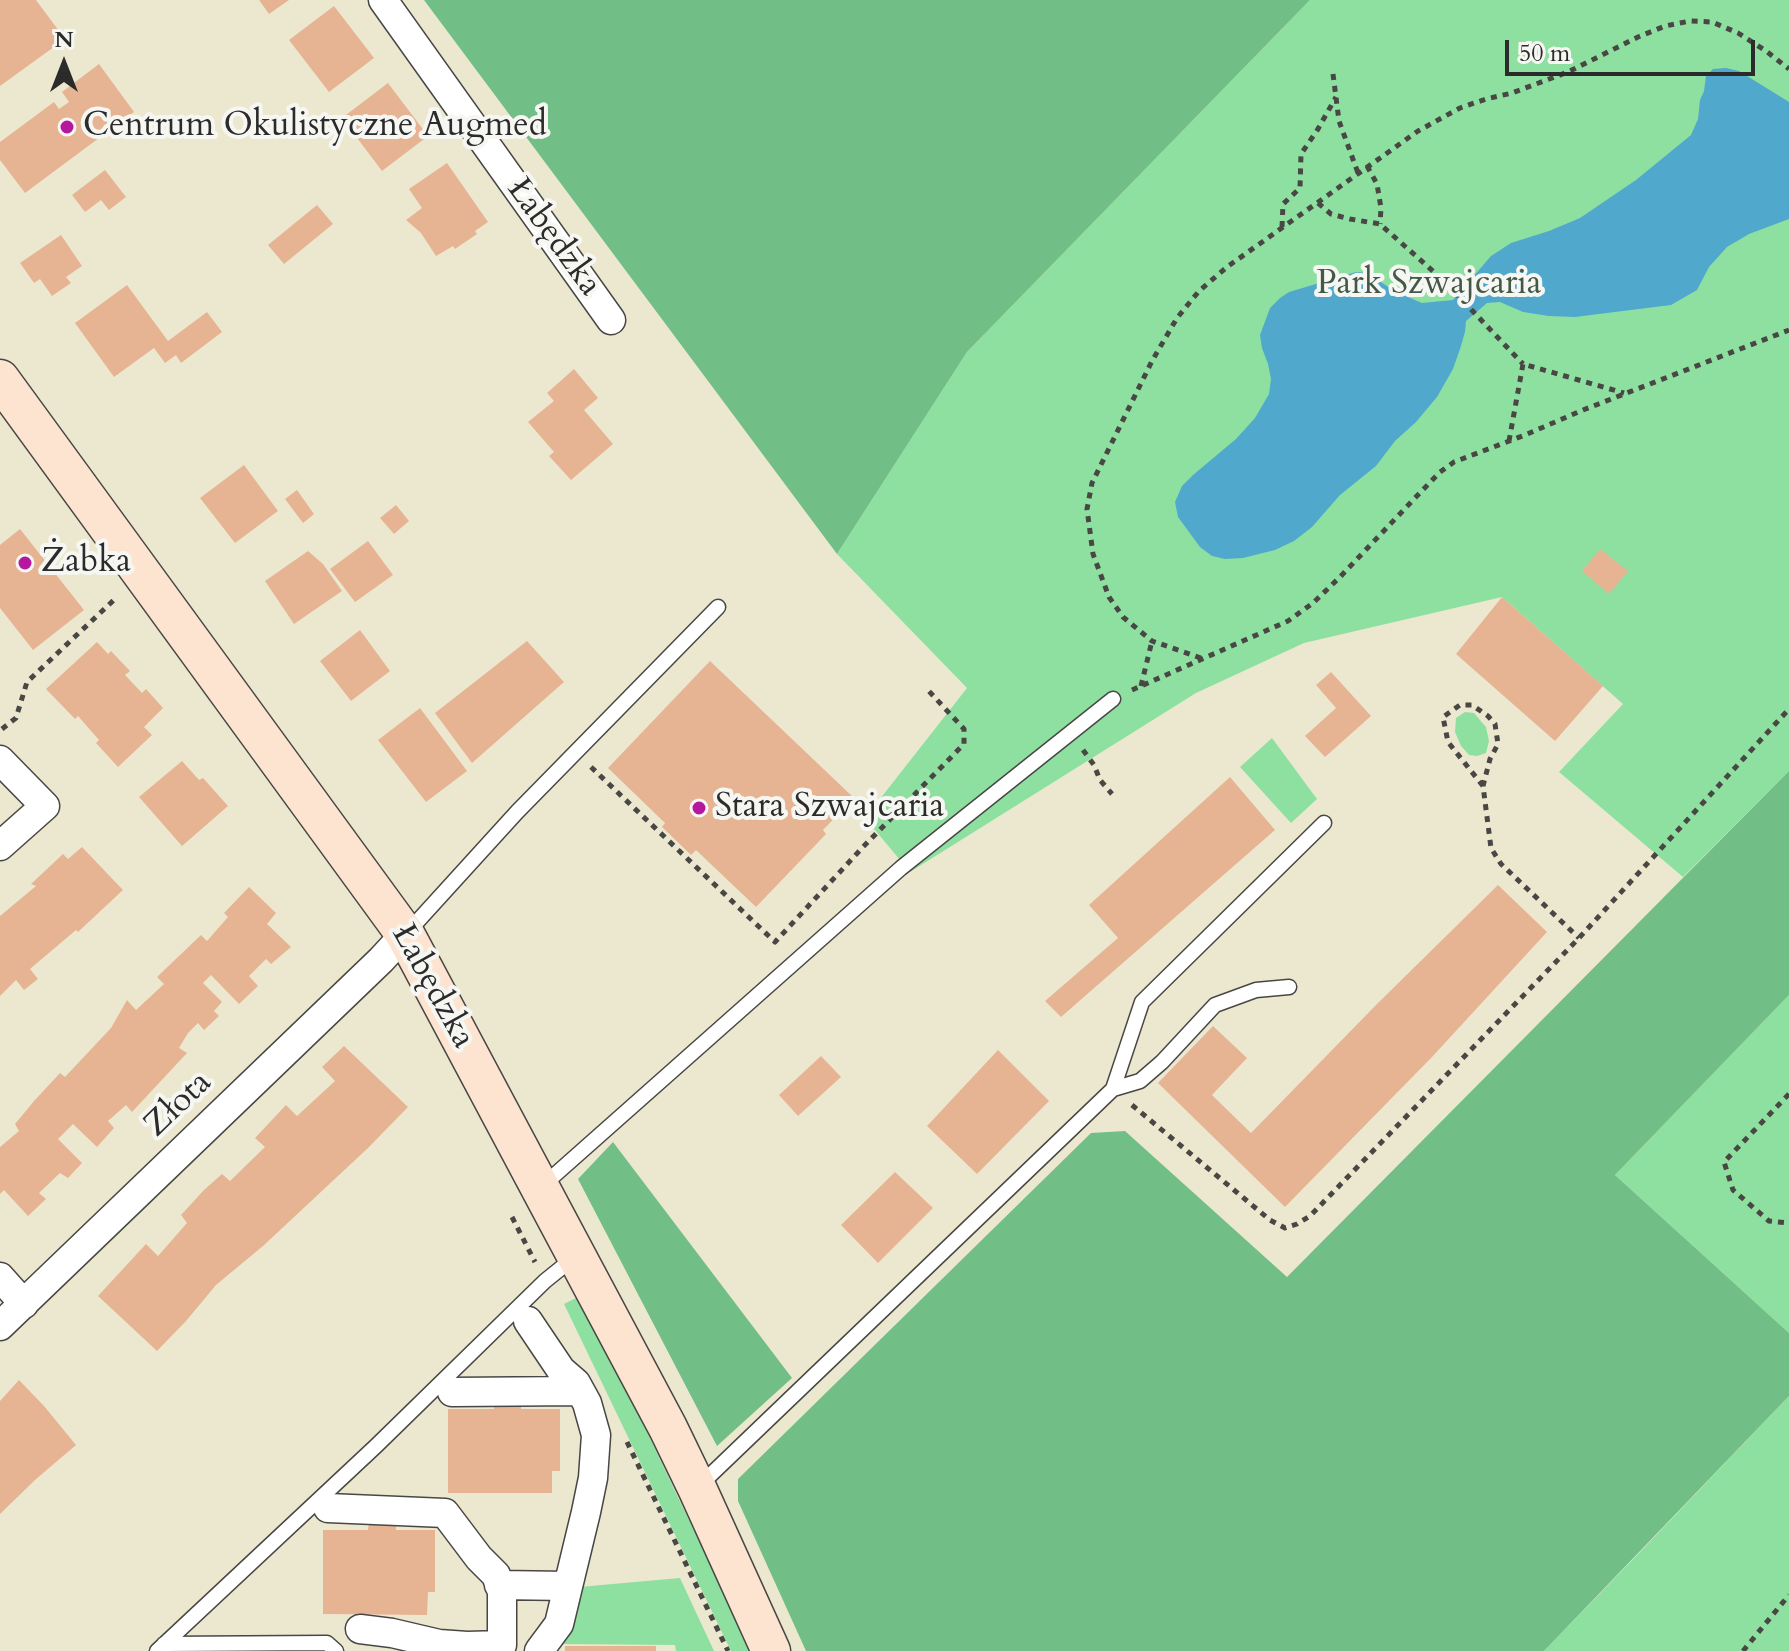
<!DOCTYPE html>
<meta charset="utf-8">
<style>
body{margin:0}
#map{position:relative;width:1789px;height:1651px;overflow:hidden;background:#ece8d0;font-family:Cardo,serif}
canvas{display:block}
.north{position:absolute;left:24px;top:24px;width:80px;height:80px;-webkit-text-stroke:6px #f6f6f2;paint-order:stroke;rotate:0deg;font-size:22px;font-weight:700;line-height:32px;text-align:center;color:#2b2b2b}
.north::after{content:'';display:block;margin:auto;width:28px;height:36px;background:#2b2b2b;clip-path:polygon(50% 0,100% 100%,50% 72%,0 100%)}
.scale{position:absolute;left:1505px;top:40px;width:250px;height:36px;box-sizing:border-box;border:4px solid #2b2b2b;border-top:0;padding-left:10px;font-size:24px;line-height:28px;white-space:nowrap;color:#2b2b2b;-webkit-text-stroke:6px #f6f6f2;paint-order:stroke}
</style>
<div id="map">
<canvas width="1789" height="1651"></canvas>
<div class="north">N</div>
<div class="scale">50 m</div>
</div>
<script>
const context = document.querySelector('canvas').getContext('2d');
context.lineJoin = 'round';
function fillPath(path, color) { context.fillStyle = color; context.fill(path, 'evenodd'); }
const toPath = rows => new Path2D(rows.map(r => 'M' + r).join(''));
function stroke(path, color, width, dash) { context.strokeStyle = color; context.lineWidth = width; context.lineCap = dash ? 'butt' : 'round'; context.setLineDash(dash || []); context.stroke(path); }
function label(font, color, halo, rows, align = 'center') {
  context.font = font + ' Cardo,serif'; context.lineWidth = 8; context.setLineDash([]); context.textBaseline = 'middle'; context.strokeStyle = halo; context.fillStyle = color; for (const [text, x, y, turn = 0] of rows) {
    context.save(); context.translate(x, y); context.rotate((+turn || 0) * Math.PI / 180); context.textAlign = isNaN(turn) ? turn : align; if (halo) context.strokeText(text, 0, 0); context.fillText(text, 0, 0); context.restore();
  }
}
fillPath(toPath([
 [1310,0,1789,0,1789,771,1683,877,1559,772,1623,704,1502,597,1304,643,1196,693,910,872,865,818,967,688,837,554,967,352],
 [1465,712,1474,713,1486,727,1489,741,1486,753,1477,756,1469,755,1461,746,1455,732,1456,718],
 [1272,738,1317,799,1291,823,1240,767],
 [1789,995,1789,1333,1615,1175],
 [582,1295,751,1651,731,1651,564,1304],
 [1789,1396,1789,1651,1544,1651,1640,1552],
 [680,1578,714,1651,676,1651,675,1645,559,1644,579,1587]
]), '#8ee0a1');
fillPath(toPath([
 [424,0,1310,0,967,352,837,554],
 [1789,771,1789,995,1615,1175,1789,1333,1789,1396,1544,1651,806,1651,738,1501,738,1479,1091,1133,1125,1131,1287,1277],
 [613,1142,792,1378,717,1446,578,1179]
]), '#72be87');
fillPath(toPath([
 [1726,68,1739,71,1789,102,1789,219,1749,234,1727,247,1709,267,1697,290,1671,305,1575,317,1549,316,1523,312,1500,302,1487,303,1466,321,1465,332,1460,349,1453,369,1437,397,1416,422,1395,441,1376,466,1340,495,1312,527,1294,541,1275,550,1243,558,1225,559,1212,556,1200,547,1178,517,1175,502,1182,486,1193,475,1236,439,1255,418,1269,394,1271,379,1268,364,1262,348,1260,335,1270,308,1280,298,1289,292,1356,272,1367,273,1396,292,1422,303,1453,300,1491,256,1511,243,1549,231,1580,218,1636,180,1691,135,1698,119,1700,100,1704,91,1706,76,1713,69]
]), '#50a8cd');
fillPath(toPath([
 [0,0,36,0,65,39,0,86],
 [259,0,289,0,269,14],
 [334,6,374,58,329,92,289,40],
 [99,64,134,112,25,193,0,160,0,142,54,102,59,109,69,102,62,92],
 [388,83,428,136,382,171,342,118],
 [447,163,488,222,475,231,477,234,455,249,453,246,436,256,421,233,406,220,422,208,409,189],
 [105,170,126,197,109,210,101,200,85,212,72,195],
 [317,205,333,224,284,264,268,245],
 [61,235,82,266,66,277,71,283,52,296,40,279,34,283,20,263],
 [127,285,168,341,207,312,222,332,181,363,176,355,165,363,154,348,114,377,75,323],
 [574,369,598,398,584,410,613,444,571,480,549,456,554,452,528,422,554,401,547,393],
 [244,465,278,511,235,543,200,498],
 [297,490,314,514,303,523,285,499],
 [396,505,409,521,394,534,380,518],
 [20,529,84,610,33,650,0,608,0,545],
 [368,541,393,575,355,602,330,569],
 [1600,549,1628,571,1609,594,1582,571],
 [308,551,323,564,342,591,294,624,265,581],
 [1502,597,1603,686,1555,741,1456,654],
 [360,630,390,671,351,701,320,661],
 [527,641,564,682,472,763,435,713],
 [97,642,108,654,111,651,130,671,125,675,142,693,146,689,163,708,144,727,152,735,118,767,96,743,99,740,78,716,75,719,46,689],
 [710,661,854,798,823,830,826,834,756,907,696,850,691,855,662,827,665,823,608,768],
 [1331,672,1371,716,1325,757,1305,736,1336,708,1316,685],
 [420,708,467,771,426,802,378,740],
 [182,761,199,780,203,778,228,806,182,846,139,797],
 [1230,777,1275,830,1061,1017,1045,1001,1118,938,1089,905],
 [82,847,123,890,78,932,76,930,30,969,38,979,24,990,16,980,0,996,0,916,36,886,31,884,63,854,68,859],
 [1498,885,1547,932,1432,1057,1285,1207,1158,1083,1213,1026,1247,1058,1212,1095,1251,1133,1377,1004],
 [249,887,276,913,267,924,291,947,271,964,266,959,249,976,258,986,239,1004,211,975,203,983,222,1002,214,1011,219,1016,204,1030,198,1023,188,1033,179,1048,187,1053,132,1112,126,1105,108,1121,114,1128,97,1147,73,1124,58,1139,82,1163,68,1178,60,1173,39,1193,46,1199,28,1216,4,1190,0,1194,0,1147,19,1131,15,1124,34,1101,60,1073,65,1077,111,1028,127,1000,136,1010,164,984,157,977,201,935,207,941,228,917,224,913],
 [344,1046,408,1107,368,1148,263,1246,216,1285,186,1321,157,1351,98,1296,146,1244,158,1256,187,1223,181,1215,204,1190,222,1174,230,1181,265,1147,255,1138,286,1105,297,1116,335,1081,322,1067],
 [998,1050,1049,1101,977,1174,927,1126],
 [821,1056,841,1077,798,1116,779,1095],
 [895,1172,933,1208,878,1263,841,1225],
 [19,1380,44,1406,76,1445,35,1480,0,1514,0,1401],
 [494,1401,521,1401,521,1409,560,1409,560,1471,552,1471,552,1493,448,1493,448,1409,494,1409],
 [369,1521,396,1521,396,1530,435,1530,435,1592,428,1592,427,1615,323,1614,323,1530,368,1530],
 [565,1646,656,1646,656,1651,565,1651]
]), '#e6b493');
const lane = toPath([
 [406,934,517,812,718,607],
 [1113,1089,1142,1002,1324,823],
 [540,1188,901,868,1113,699],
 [700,1485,1113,1089,1140,1081,1162,1062,1215,1005,1256,990,1289,987],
 [164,1644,327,1643,336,1651],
 [157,1651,376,1446,545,1281,576,1256]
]);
const street = toPath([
 [383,0,611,320],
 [0,760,45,806,0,846],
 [0,1277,24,1304],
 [528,1321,561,1370,576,1383,587,1403,596,1435,593,1478,586,1512,559,1624,539,1651],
 [0,1326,381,960,405,934],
 [452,1392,580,1391],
 [328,1508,445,1513,479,1558,496,1575,502,1592,502,1645,467,1646,439,1644,392,1633,360,1629],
 [499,1585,568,1586]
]);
const secondary = toPath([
 [0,379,405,934,668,1428,697,1488,771,1651]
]);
stroke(lane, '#484744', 17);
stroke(street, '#484744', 31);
stroke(secondary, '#484744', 41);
stroke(toPath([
 [1333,74,1339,121,1358,173],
 [1367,166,1377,184,1381,208,1380,224],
 [1318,203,1331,214,1350,219,1380,224,1445,282,1523,364],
 [1282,227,1283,204,1300,188,1301,154,1318,129,1336,97],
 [1509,441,1523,364,1624,393],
 [1201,658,1152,641,1123,617,1109,597,1093,554,1087,509,1092,483,1152,361,1177,318,1199,291,1227,267,1418,131,1460,108,1486,99,1512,93,1568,72,1638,37,1665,26,1690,21,1712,22,1738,33,1766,51,1789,69],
 [1141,686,1152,641],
 [1132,690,1288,621,1313,603,1340,577,1415,498,1440,472,1454,462,1525,435,1583,410,1789,330],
 [2,729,16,718,27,682,117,597],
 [1083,750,1094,765,1100,780,1112,794],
 [591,767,775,942,863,847,964,744,964,729,926,688],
 [1483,786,1448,742,1443,717,1460,705,1472,705,1488,716,1495,724,1498,744,1490,759,1483,786,1491,848,1501,864,1579,938],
 [1789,1094,1724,1162,1733,1190,1769,1221,1789,1223],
 [1132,1105,1270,1220,1285,1228,1297,1224,1310,1216,1579,938,1789,709],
 [512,1217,535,1262],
 [627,1442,728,1651],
 [1743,1651,1789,1595]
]), '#484744', 5, [6, 6]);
stroke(lane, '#fff', 14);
stroke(street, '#fff', 28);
stroke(secondary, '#fde4d1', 38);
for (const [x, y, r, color] of [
 [67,127,8,"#b5179e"],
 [25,563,8,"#b5179e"],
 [699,808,8,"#b5179e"]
]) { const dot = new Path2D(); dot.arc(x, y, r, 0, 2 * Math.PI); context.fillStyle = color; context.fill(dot); stroke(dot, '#f6f6f2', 3); }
label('34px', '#2b2b2b', '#f6f6f2', [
 ["Centrum Okulistyczne Augmed",83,127],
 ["Żabka",41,563],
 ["Stara Szwajcaria",715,808]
], 'left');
label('34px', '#2b2b2b', '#f6f6f2', [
 ["Łabędzka",553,238,54],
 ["Łabędzka",432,987,61],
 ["Złota",179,1105,-44]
]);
label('34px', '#445848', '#f6f6f2', [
 ["Park Szwajcaria",1429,285]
]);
</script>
